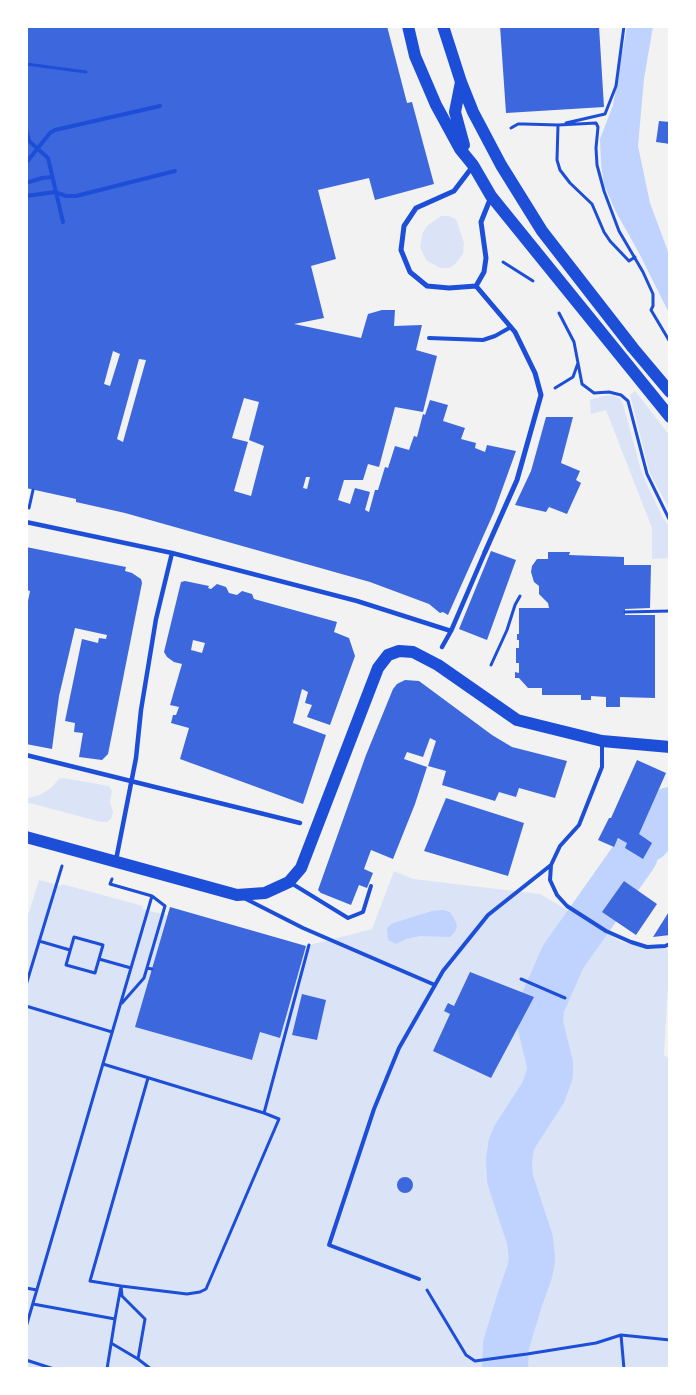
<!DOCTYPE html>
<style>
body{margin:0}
#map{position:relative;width:696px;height:1395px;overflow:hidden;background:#f2f2f2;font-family:"Open Sans",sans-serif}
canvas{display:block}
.frame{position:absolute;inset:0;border:28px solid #fff;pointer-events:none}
</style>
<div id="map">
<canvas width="696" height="1395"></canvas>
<div class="frame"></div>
</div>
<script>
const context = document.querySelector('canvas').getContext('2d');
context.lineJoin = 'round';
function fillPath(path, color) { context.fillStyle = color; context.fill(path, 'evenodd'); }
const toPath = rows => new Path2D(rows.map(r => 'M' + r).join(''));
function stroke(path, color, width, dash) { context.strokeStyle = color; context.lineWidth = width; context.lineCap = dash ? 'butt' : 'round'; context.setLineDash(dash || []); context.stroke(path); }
fillPath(toPath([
 [441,216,449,216,456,219,464,243,463,254,455,264,450,268,440,268,426,260,420,247,423,232,427,226],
 [635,391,670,436,670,510,650,474,630,395],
 [611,395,620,398,623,404,641,470,648,487,663,518,670,527,670,558,652,559,652,528,606,410,591,414,590,400,603,396],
 [63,778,109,786,112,791,110,802,113,812,111,819,107,822,101,822,26,802,26,799,40,795,52,787,59,779],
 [394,871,413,879,540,894,622,942,670,949,664,1055,670,1059,670,1369,26,1369,26,922,39,880,61,886,62,884,143,906,142,909,167,915,136,1027,252,1060,260,1032,280,1038,306,946,372,929]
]), '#dbe4f7');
fillPath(toPath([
 [627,26,653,26,644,79,638,146,650,203,670,257,670,315,639,253,616,212,604,185,601,164,600,139,613,105],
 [443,910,450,912,456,922,457,926,455,932,450,937,420,936,406,939,396,944,388,940,387,928,393,923,432,911]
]), '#bfd3fe');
stroke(toPath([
 [648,839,670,810],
 [505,1369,506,1345,520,1299,530,1271,532,1259,530,1240,510,1179,509,1160,511,1146,515,1136,543,1093,550,1074,550,1064,540,1024,541,1007,563,957,635,855]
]), '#bfd3fe', 46);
fillPath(toPath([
 [26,26,387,26,407,103,412,102,434,184,375,200,369,178,318,190,336,259,311,266,324,318,294,324,361,338,368,314,382,310,395,310,394,326,422,325,416,350,437,356,423,412,395,407,379,467,368,464,363,480,344,480,338,500,350,504,355,488,370,492,365,510,369,512,375,490,378,490,385,467,388,468,395,446,409,450,414,436,417,437,423,414,425,415,430,400,448,405,443,421,465,428,461,439,476,443,475,448,485,452,487,445,516,451,494,512,448,615,443,612,440,613,429,604,370,582,125,513,76,502,76,499,26,488],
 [113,351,120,354,110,386,104,384],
 [139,359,146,360,123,442,117,439],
 [244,398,259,402,249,440,264,446,251,496,234,491,248,442,232,438],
 [306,477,310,477,307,489,303,488],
 [500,26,599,26,604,107,506,113],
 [659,121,670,122,670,144,656,142],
 [546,417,573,417,561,463,580,471,576,480,581,483,567,514,549,507,546,512,515,505,531,471],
 [26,547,126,567,125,571,132,573,141,579,142,583,111,739,108,754,102,760,79,757,83,733,74,732,75,723,65,721,82,639,98,643,99,638,106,639,107,635,75,628,59,696,52,749,26,744,26,611,30,591,26,590],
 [491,551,516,560,487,640,459,629],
 [548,552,570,552,569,555,624,557,624,565,651,565,650,608,625,609,625,615,655,615,655,698,620,697,620,707,606,707,606,697,591,696,591,700,581,700,581,695,542,695,542,688,528,688,519,678,515,678,515,672,519,673,519,663,516,663,516,648,519,648,519,640,517,640,517,634,519,634,519,608,549,608,548,603,539,594,539,586,534,582,531,572,532,566,537,559,548,559],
 [185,581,209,586,208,588,211,589,217,584,226,587,229,593,237,595,242,591,252,594,254,599,337,622,334,632,349,638,355,656,330,725,307,717,312,705,305,703,308,692,302,689,293,723,326,735,303,804,180,759,189,728,171,723,173,715,176,715,179,707,170,705,182,664,174,662,167,657,164,652,181,582],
 [193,640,205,643,202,653,191,650],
 [405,680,419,681,492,735,512,747,567,761,555,798,519,788,516,797,499,792,495,801,442,785,446,771,428,766,436,741,430,738,423,757,407,752,404,759,427,767,415,804,393,859,371,850,364,869,373,873,367,888,359,885,351,905,321,893,318,890,366,755,393,689,397,684],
 [637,760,666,773,639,834,652,843,643,859,625,848,627,843,618,838,614,847,598,840,609,818,611,818],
 [446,798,524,823,508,876,424,851],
 [624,881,657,904,636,935,602,912],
 [170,907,306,946,280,1038,260,1032,252,1060,135,1027],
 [670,910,670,935,653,937],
 [470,972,534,997,491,1078,433,1051,450,1014,444,1011,448,1003,454,1006],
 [302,994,326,1000,317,1040,292,1035],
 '397 1185a8 8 0 1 1 16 0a8 8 0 1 1-16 0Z'
]), '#3d67dc');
stroke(toPath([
 [26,64,86,72],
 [566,123,605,114,616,86,624,26],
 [558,125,557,160,560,170,570,183,592,204,604,232,610,241,629,261,635,257],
 [511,128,518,124,524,124,558,125,596,123,598,127,596,148,597,165,604,191,619,231,643,272,653,294,653,306,651,310,670,342],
 [503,262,533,281],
 [559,313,574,342,582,384,594,393,609,392,621,395,628,401,647,474,670,521],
 [555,388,573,377,578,363],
 [29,508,33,490],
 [625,612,670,611],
 [491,665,507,630,515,605,520,596],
 [74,937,103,945,95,973,66,965,74,937],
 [39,941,70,950],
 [99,959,131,968],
 [147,968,152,969],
 [521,979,565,998],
 [26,985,62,866],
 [122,1003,144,978,165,906,152,896],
 [26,1006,112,1032],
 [103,1064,264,1113,309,945],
 [26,1288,37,1290],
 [427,1290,466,1355,475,1361,527,1354,596,1343,621,1335,670,1340],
 [33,1304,115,1319,121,1286,90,1281,148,1078],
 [26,1327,152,896,110,884,112,879],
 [621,1335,624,1369],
 [111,1343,138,1359,145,1319,122,1296,121,1286,187,1294,200,1292,206,1289,279,1119,264,1113],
 [138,1359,151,1369],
 [26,1360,54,1369],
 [107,1369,115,1319]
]), '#1d4ed8', 3);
stroke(toPath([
 [26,129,29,141,48,158,63,222],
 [26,163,50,133,55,130,160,106],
 [26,183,42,178,52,177],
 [26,196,55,192,66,196,76,196,175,171],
 [429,338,483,340,495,336,511,327],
 [602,744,602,767,579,825,560,846,551,865,550,880,557,895,567,906,606,931,631,942,647,947,665,946,670,944],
 [291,883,348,918,363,912,371,886],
 [244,898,303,928,435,985],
 [419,1279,329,1245,374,1109,399,1048,443,971,488,915,551,865]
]), '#1d4ed8', 4);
stroke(toPath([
 [26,522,172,553,357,601,451,631],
 [442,647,451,631,485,552],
 [26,755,300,823],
 [116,860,136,758,141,710,156,619,172,553]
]), '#1d4ed8', 4.5);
stroke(toPath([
 [473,166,454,191,416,208,404,226,401,250,410,272,427,286,449,288,476,286,484,272,486,258,481,222,491,197],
 [476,286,515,332,535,373,541,395,517,480,485,552]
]), '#1d4ed8', 5);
stroke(toPath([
 [408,26,415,56,436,105,460,149,473,165,491,196,670,417],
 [443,26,461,82,473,112,501,165,542,231,633,348,670,392],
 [461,82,455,112,464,145],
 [26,837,237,895,265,893,289,882,301,868,378,668,388,655,399,651,413,652,438,665,517,720,602,741,670,747]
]), '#1d4ed8', 12);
</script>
